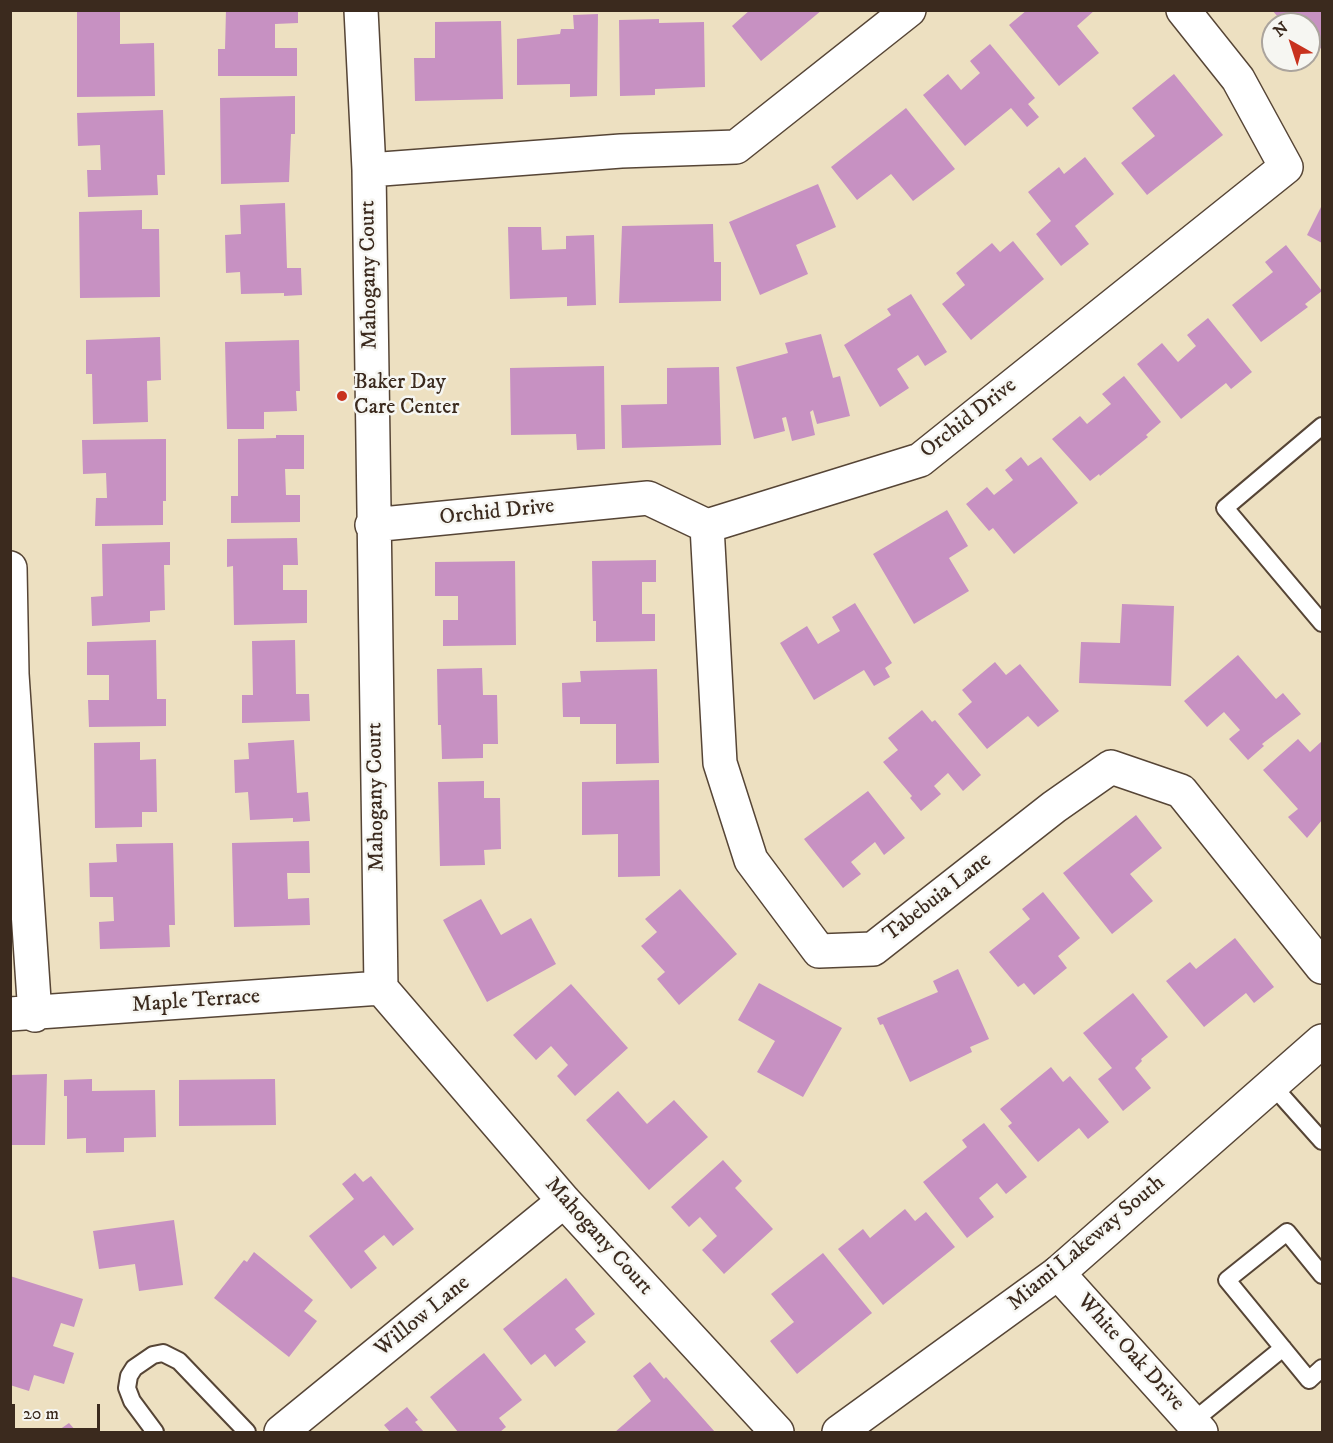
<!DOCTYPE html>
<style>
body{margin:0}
#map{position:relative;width:1333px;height:1443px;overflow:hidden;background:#ede0c1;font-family:"IM FELL DW Pica",serif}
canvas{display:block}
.frame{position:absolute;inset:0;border:12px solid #3b2a1e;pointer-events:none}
.north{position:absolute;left:1261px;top:12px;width:60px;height:60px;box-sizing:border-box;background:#f6f6f2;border:2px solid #aba49d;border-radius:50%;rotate:321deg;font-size:16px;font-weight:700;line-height:24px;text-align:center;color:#3b2a1e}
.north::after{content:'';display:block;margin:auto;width:21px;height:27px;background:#c8321e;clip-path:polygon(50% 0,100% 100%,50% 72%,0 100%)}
.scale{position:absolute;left:12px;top:1404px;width:88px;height:27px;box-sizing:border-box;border:3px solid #3b2a1e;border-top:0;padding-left:8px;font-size:18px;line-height:21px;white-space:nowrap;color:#3b2a1e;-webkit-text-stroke:4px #f6f6f2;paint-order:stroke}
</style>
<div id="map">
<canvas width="1333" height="1443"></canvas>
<div class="frame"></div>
<div class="north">N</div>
<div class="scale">20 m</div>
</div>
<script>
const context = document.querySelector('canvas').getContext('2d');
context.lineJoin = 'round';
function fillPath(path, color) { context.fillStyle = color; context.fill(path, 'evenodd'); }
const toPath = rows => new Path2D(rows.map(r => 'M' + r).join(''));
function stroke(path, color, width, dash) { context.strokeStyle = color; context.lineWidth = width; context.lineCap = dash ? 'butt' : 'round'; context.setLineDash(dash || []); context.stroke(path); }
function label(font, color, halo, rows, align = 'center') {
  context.font = font + ' "IM FELL DW Pica",serif'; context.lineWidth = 5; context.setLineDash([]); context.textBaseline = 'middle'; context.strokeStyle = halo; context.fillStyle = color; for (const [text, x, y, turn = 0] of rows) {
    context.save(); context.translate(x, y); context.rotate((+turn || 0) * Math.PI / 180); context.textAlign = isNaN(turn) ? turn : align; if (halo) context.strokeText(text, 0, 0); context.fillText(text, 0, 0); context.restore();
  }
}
fillPath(toPath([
 [77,10,120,10,120,44,154,43,155,96,77,97],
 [226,10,298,10,298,23,275,24,275,48,297,48,297,76,218,76,218,49,225,49],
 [750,10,822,10,761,61,732,26],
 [1027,10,1095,10,1077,26,1099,53,1059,86,1009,25],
 [1272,10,1322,10,1322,47,1312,56,1309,52,1309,24,1284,24],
 [598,14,597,96,570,97,570,84,517,85,517,39,560,34,561,29,574,29,573,15],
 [659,19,659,23,704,22,705,87,655,89,655,95,620,96,619,20],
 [501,21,503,99,415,101,414,58,435,58,435,22],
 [990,44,1035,98,1028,104,1039,117,1027,127,1011,108,965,146,923,95,948,74,961,90,980,73,970,61],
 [1174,74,1223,135,1147,195,1121,163,1155,136,1132,108],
 [295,96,295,134,291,134,289,182,221,184,220,98],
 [906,108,955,169,913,201,891,174,857,200,831,167],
 [163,110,165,175,157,175,158,195,88,197,87,170,101,170,100,145,78,146,77,113],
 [1085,157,1114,194,1075,226,1089,244,1061,266,1036,234,1051,221,1028,192,1059,167,1064,174],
 [818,184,836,227,796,245,808,274,760,295,729,222],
 [285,203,287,268,301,268,302,295,284,296,284,293,241,294,240,272,226,273,225,235,241,234,240,205],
 [1322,205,1322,243,1307,235],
 [142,210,142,229,159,229,160,297,80,298,79,212],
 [713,224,714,262,721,262,721,301,619,303,622,226],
 [508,227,541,227,542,250,566,249,566,236,594,235,596,305,567,306,567,297,510,299],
 [1013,241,1044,279,971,340,942,304,965,285,956,273,992,243,1000,252],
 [1286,245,1322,291,1305,304,1308,307,1261,342,1232,305,1273,272,1265,262],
 [911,294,947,352,925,366,918,355,897,369,909,388,880,407,844,345,891,315,887,309],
 [1208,318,1252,372,1231,389,1226,383,1181,419,1137,364,1162,343,1178,362,1196,346,1187,335],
 [821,334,833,378,840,376,850,416,817,424,813,410,810,412,815,435,792,441,786,417,782,418,785,431,754,439,736,367,788,353,785,343],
 [160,337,161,380,147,381,148,422,93,424,92,374,86,374,86,340],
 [299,340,300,391,296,391,297,411,264,412,264,429,227,429,225,342],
 [604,366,605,449,577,450,576,434,511,435,510,368],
 [719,367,721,445,622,448,621,405,667,404,667,368],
 [1124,376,1161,422,1146,435,1148,437,1100,476,1099,474,1090,481,1052,439,1080,416,1087,424,1111,404,1102,394],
 [276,435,304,435,304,469,285,469,286,495,300,495,300,522,231,523,231,496,238,496,238,439,276,438],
 [166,439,166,501,163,501,163,525,95,526,96,498,107,498,106,473,83,474,82,440],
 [1021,457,1028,466,1041,457,1078,503,1014,554,993,528,989,531,966,504,987,487,994,495,1013,480,1005,470],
 [947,510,968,546,949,558,969,591,914,624,873,554],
 [297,538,298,565,283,565,283,590,307,590,307,623,234,625,233,566,227,567,227,539],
 [170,542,170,565,164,565,165,610,150,611,150,622,92,626,91,597,103,596,102,544],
 [656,560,656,582,642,582,642,614,655,614,655,641,596,642,596,621,593,621,592,561],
 [515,561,516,645,443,646,443,620,458,620,458,596,435,596,435,562],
 [855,603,892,663,885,668,890,677,874,686,864,670,814,700,780,643,807,626,818,644,840,631,832,617],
 [1122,604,1174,606,1171,686,1079,683,1081,642,1120,643],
 [156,640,157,699,166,699,166,726,89,727,88,700,109,700,109,675,87,675,87,642],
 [295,640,296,694,309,694,310,721,242,723,242,695,253,695,252,641],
 [1238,655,1276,699,1283,693,1301,714,1262,744,1264,746,1248,760,1229,739,1240,730,1224,712,1207,727,1184,701],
 [995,662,1006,675,1020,664,1059,711,1038,727,1028,716,987,749,958,714,972,702,962,690],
 [482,668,483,695,497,695,498,744,483,744,483,758,442,759,441,725,438,725,437,669],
 [657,669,659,763,616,764,616,724,580,724,580,717,563,717,562,683,581,682,580,671],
 [922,710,932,722,935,720,981,775,963,791,948,773,934,786,941,794,921,811,910,798,912,796,883,762,898,750,888,738],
 [1298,739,1310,752,1322,741,1322,820,1307,838,1288,817,1298,809,1263,770],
 [294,740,297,793,308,792,310,821,293,822,293,818,250,820,248,792,235,793,234,760,249,759,248,743],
 [140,742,140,760,156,759,157,812,142,812,142,827,95,828,94,743],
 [659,780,660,876,618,877,618,834,582,835,582,782],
 [484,781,484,798,500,798,501,849,484,850,485,865,440,866,438,782],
 [868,791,905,838,884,855,875,842,851,862,861,874,843,888,804,839],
 [1136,815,1162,848,1130,874,1153,901,1112,934,1063,873],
 [309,841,310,873,287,873,288,899,309,898,310,925,234,927,232,843],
 [173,843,175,925,169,925,170,947,100,949,99,922,114,921,113,897,90,897,89,863,117,862,116,844],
 [680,889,737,954,679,1005,657,979,665,972,641,946,657,932,645,919],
 [1043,892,1080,938,1058,956,1067,968,1034,995,1024,983,1018,987,989,952,1030,919,1022,909],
 [481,899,501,935,531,918,556,964,487,1002,443,920],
 [1235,938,1274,987,1254,1003,1246,993,1204,1027,1166,981,1190,962,1196,969],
 [958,969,989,1039,970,1047,972,1052,910,1082,883,1024,880,1025,877,1018,938,992,933,981],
 [759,983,842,1028,803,1097,757,1072,775,1041,738,1020],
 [571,984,628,1048,575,1096,557,1076,568,1065,551,1046,536,1060,513,1035],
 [1133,993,1168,1037,1141,1059,1142,1061,1135,1068,1151,1088,1123,1111,1098,1079,1112,1068,1083,1033],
 [1051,1067,1063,1082,1070,1076,1109,1122,1088,1139,1079,1128,1038,1162,1008,1126,1012,1123,1000,1109],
 [47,1074,45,1145,10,1145,11,1075],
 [92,1079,92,1091,155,1090,156,1137,124,1138,124,1152,86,1153,86,1138,67,1139,67,1096,64,1096,64,1080],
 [275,1079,276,1125,179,1126,179,1080],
 [618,1091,647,1124,674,1100,708,1137,649,1190,586,1120],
 [984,1123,1027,1177,1006,1194,997,1183,979,1198,994,1217,967,1238,923,1182,967,1147,962,1140],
 [723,1160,742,1181,735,1188,773,1229,724,1274,702,1250,717,1236,700,1217,689,1227,671,1207],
 [355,1173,363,1182,371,1176,414,1229,393,1246,384,1235,364,1251,377,1268,351,1289,309,1236,354,1199,342,1184],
 [905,1209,915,1221,926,1212,955,1247,883,1305,838,1249,863,1229,870,1238],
 [174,1220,183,1285,139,1291,135,1264,99,1269,93,1231],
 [254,1252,313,1300,304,1311,317,1321,289,1357,214,1298,244,1260,247,1262],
 [823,1253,872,1313,797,1374,770,1341,794,1322,771,1294],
 [10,1276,83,1299,74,1327,61,1323,53,1346,74,1353,64,1384,34,1375,29,1391,10,1385],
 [566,1278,595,1314,575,1329,586,1342,555,1367,545,1354,531,1365,503,1329],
 [484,1353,522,1400,499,1418,506,1427,500,1432,458,1432,430,1397],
 [650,1362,664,1379,666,1377,715,1432,615,1432,651,1401,633,1376],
 [407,1407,418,1420,415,1422,424,1432,390,1432,384,1425],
 [69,1423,77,1432,56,1432]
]), '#c791c2');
const lane = toPath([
 [1322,426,1225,508,1322,623],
 [1272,1085,1322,1141],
 [1322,1275,1287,1232,1227,1280,1309,1380,1322,1368],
 [1192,1422,1283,1348],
 [155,1432,132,1401,127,1388,129,1376,134,1368,153,1355,163,1353,179,1361,247,1432]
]);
const street = toPath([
 [361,10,369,170,381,988,564,1201,777,1432],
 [369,170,621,151,736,147,909,10],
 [372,525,648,498,707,526,920,460,1286,167,1238,79,1183,10],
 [707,526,720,763,751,860,819,951,873,949,1054,807,1111,767,1181,791,1322,967],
 [10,568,12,674,35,1015],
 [10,1014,381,988],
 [1058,1273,1201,1432],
 [281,1432,564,1201]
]);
const secondary = toPath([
 [839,1432,1058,1273,1322,1041]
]);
stroke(lane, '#564536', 20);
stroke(street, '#564536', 36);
stroke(secondary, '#564536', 36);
stroke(lane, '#fff', 16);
stroke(street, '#fff', 33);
stroke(secondary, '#fff', 33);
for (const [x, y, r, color] of [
 [342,396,6,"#c8321e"]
]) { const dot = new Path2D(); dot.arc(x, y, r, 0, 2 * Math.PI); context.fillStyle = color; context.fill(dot); stroke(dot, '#f6f6f2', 2); }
label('22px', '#3b2a1e', '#f6f6f2', [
 ["Mahogany Court",370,275,-91],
 ["Orchid Drive",969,419,-38],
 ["Orchid Drive",497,513,-6],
 ["Mahogany Court",377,797,-91],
 ["Tabebuia Lane",938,898,-38],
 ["Maple Terrace",196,1002,-4],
 ["Mahogany Court",598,1237,48],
 ["Miami Lakeway South",1087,1244,-40],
 ["Willow Lane",423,1317,-39],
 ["White Oak Drive",1130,1353,48]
]);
label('22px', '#3b2a1e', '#f6f6f2', [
 ["Baker Day",354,383],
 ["Care Center",354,408]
], 'left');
</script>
